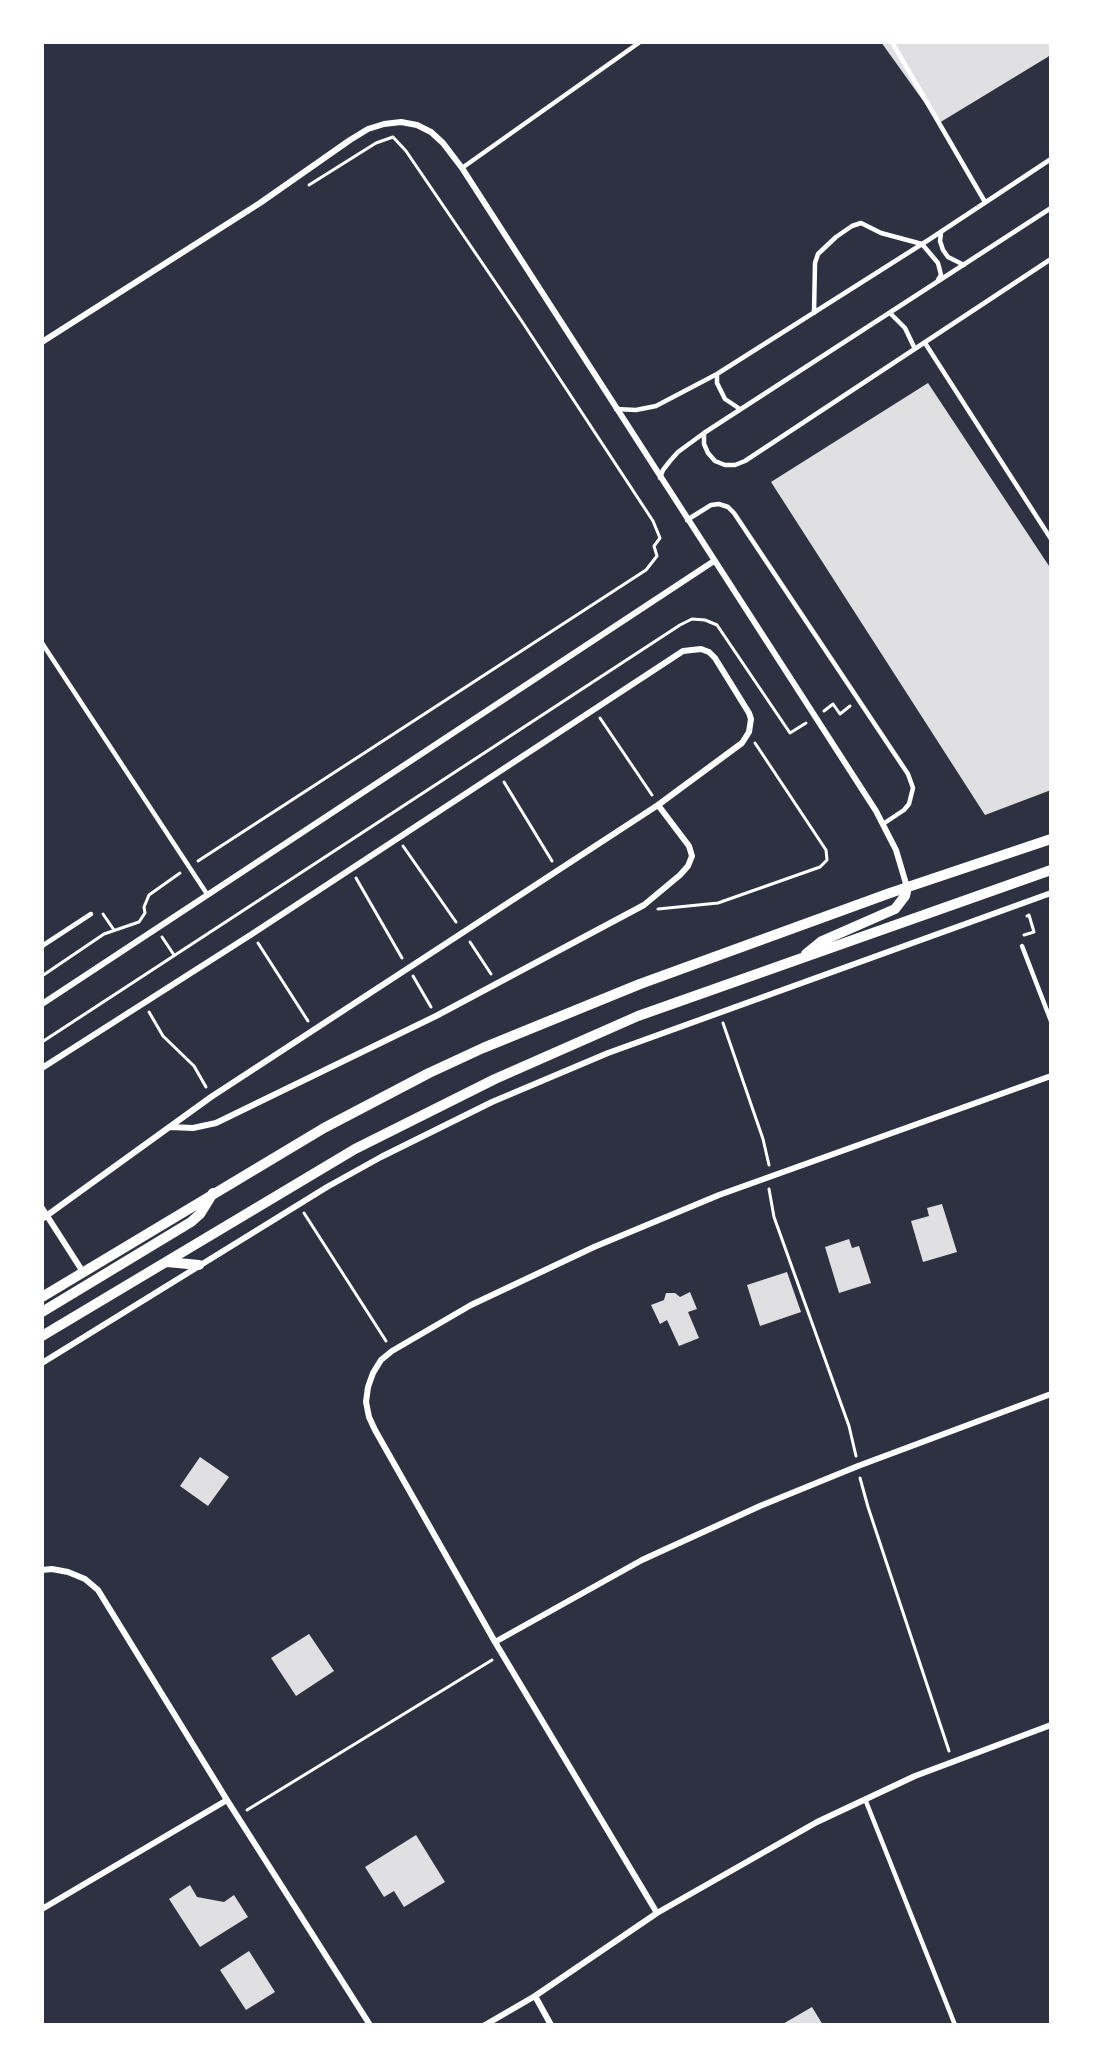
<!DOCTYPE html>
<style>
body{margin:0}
#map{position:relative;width:1093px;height:2067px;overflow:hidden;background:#2d3142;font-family:"Exo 2",sans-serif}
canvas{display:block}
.frame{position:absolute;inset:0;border:44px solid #fff;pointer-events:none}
</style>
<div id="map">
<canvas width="1093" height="2067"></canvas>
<div class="frame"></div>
</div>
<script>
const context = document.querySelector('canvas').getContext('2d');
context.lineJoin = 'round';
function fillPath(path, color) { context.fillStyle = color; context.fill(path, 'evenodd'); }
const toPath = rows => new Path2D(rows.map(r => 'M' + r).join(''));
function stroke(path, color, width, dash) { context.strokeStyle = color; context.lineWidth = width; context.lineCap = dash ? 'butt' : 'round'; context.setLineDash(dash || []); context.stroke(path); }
fillPath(toPath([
 [881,42,1051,42,1051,55,939,123],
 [928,383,1051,569,1051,790,985,815,771,482],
 [942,1204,957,1252,923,1262,911,1221,929,1216,927,1208],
 [849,1239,852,1248,859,1246,871,1283,839,1293,825,1247],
 [787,1272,801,1312,760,1326,747,1285],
 [690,1292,697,1309,688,1312,699,1338,679,1346,667,1320,660,1324,651,1305,664,1300,666,1293,675,1293,680,1297],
 [200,1457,229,1477,208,1506,180,1486],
 [309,1634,334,1671,296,1696,271,1658],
 [416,1835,445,1882,404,1907,394,1891,384,1897,365,1867],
 [190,1885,197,1897,224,1902,234,1895,248,1917,200,1947,169,1899],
 [249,1951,275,1992,246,2010,220,1970],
 [812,2007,823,2025,781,2025]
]), '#e0e0e3');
stroke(toPath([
 [824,711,833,704,840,714,850,706],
 [600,718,652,795],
 [504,782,552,861],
 [403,846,456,922],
 [198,861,646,570,657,556,654,546,660,538,653,521,521,320,406,151,393,137,376,143,309,185],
 [356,878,402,958],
 [658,909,718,903,820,867,827,860,826,850,755,743],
 [103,914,114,930],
 [1024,935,1034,932,1029,915,1027,916],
 [162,937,174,955],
 [470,942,491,974],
 [258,943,308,1021],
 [42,976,104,934,139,922,145,913,144,907,149,895,180,873],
 [413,976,431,1007],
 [149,1012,163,1036,194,1066,206,1087],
 [723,1023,763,1139,769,1165],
 [42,1042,680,625,692,619,705,620,717,625,790,733,806,723],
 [769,1189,774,1217,849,1426,856,1456],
 [304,1213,386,1341],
 [860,1478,868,1507,949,1751],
 [247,1810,492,1660]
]), '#fff', 3);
stroke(toPath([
 [893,44,985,202],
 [462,168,640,42],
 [941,233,940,241,943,250,948,257,964,265],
 [814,313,815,263,818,254,836,237,852,226,861,223,881,233,922,244,938,263,941,275,938,280],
 [890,313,905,328,915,349],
 [925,343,1051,539],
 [717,374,717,383,725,399,740,409],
 [616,409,636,410,656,406,717,374,930,239,1051,159],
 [704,433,704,444,708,453,715,461,725,465,735,465,745,461,1051,259],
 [660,478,663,470,670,461,678,452,704,433,1051,208],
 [687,520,711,505,719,504,728,507,734,513,908,774,913,788,909,804,904,810,883,824],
 [42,643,207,894],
 [42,946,91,914],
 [1022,946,1051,1021],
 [865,1799,955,2025]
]), '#fff', 4.5);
stroke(toPath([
 [42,342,260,203,350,140,368,129,384,124,401,122,417,125,431,132,443,143,462,168,876,811,896,850,907,887],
 [42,1004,714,561],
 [42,1068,252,934,683,651,701,649,709,652,715,658,749,713,751,719,749,732,742,743,658,805,211,1097,42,1219],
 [170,1127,193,1128,216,1123,436,1016,644,905,680,875,688,866,692,856,689,846,658,805],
 [42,1208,83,1272],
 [42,1363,327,1187,381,1157,492,1102,608,1053,1051,893],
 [42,1570,52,1569,68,1572,85,1579,98,1590,227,1800,370,2025],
 [495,1642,642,1560,760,1506,858,1466,1051,1394],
 [42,1909,227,1800],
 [657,1913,495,1642,375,1430,369,1417,366,1402,368,1387,373,1373,381,1360,392,1351,471,1305,594,1247,719,1195,1051,1076],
 [535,1996,551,2025],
 [485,2025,535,1996,657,1913,817,1822,915,1776,1051,1725]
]), '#fff', 6);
stroke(toPath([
 [806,954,822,941,895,909,905,896,907,887],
 [167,1262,199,1265],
 [42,1297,324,1128,429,1073,483,1048,640,984,890,893,1051,839],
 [42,1312,191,1222,200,1214,213,1193],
 [42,1336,355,1149,495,1079,638,1016,1051,870]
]), '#fff', 10);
</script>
